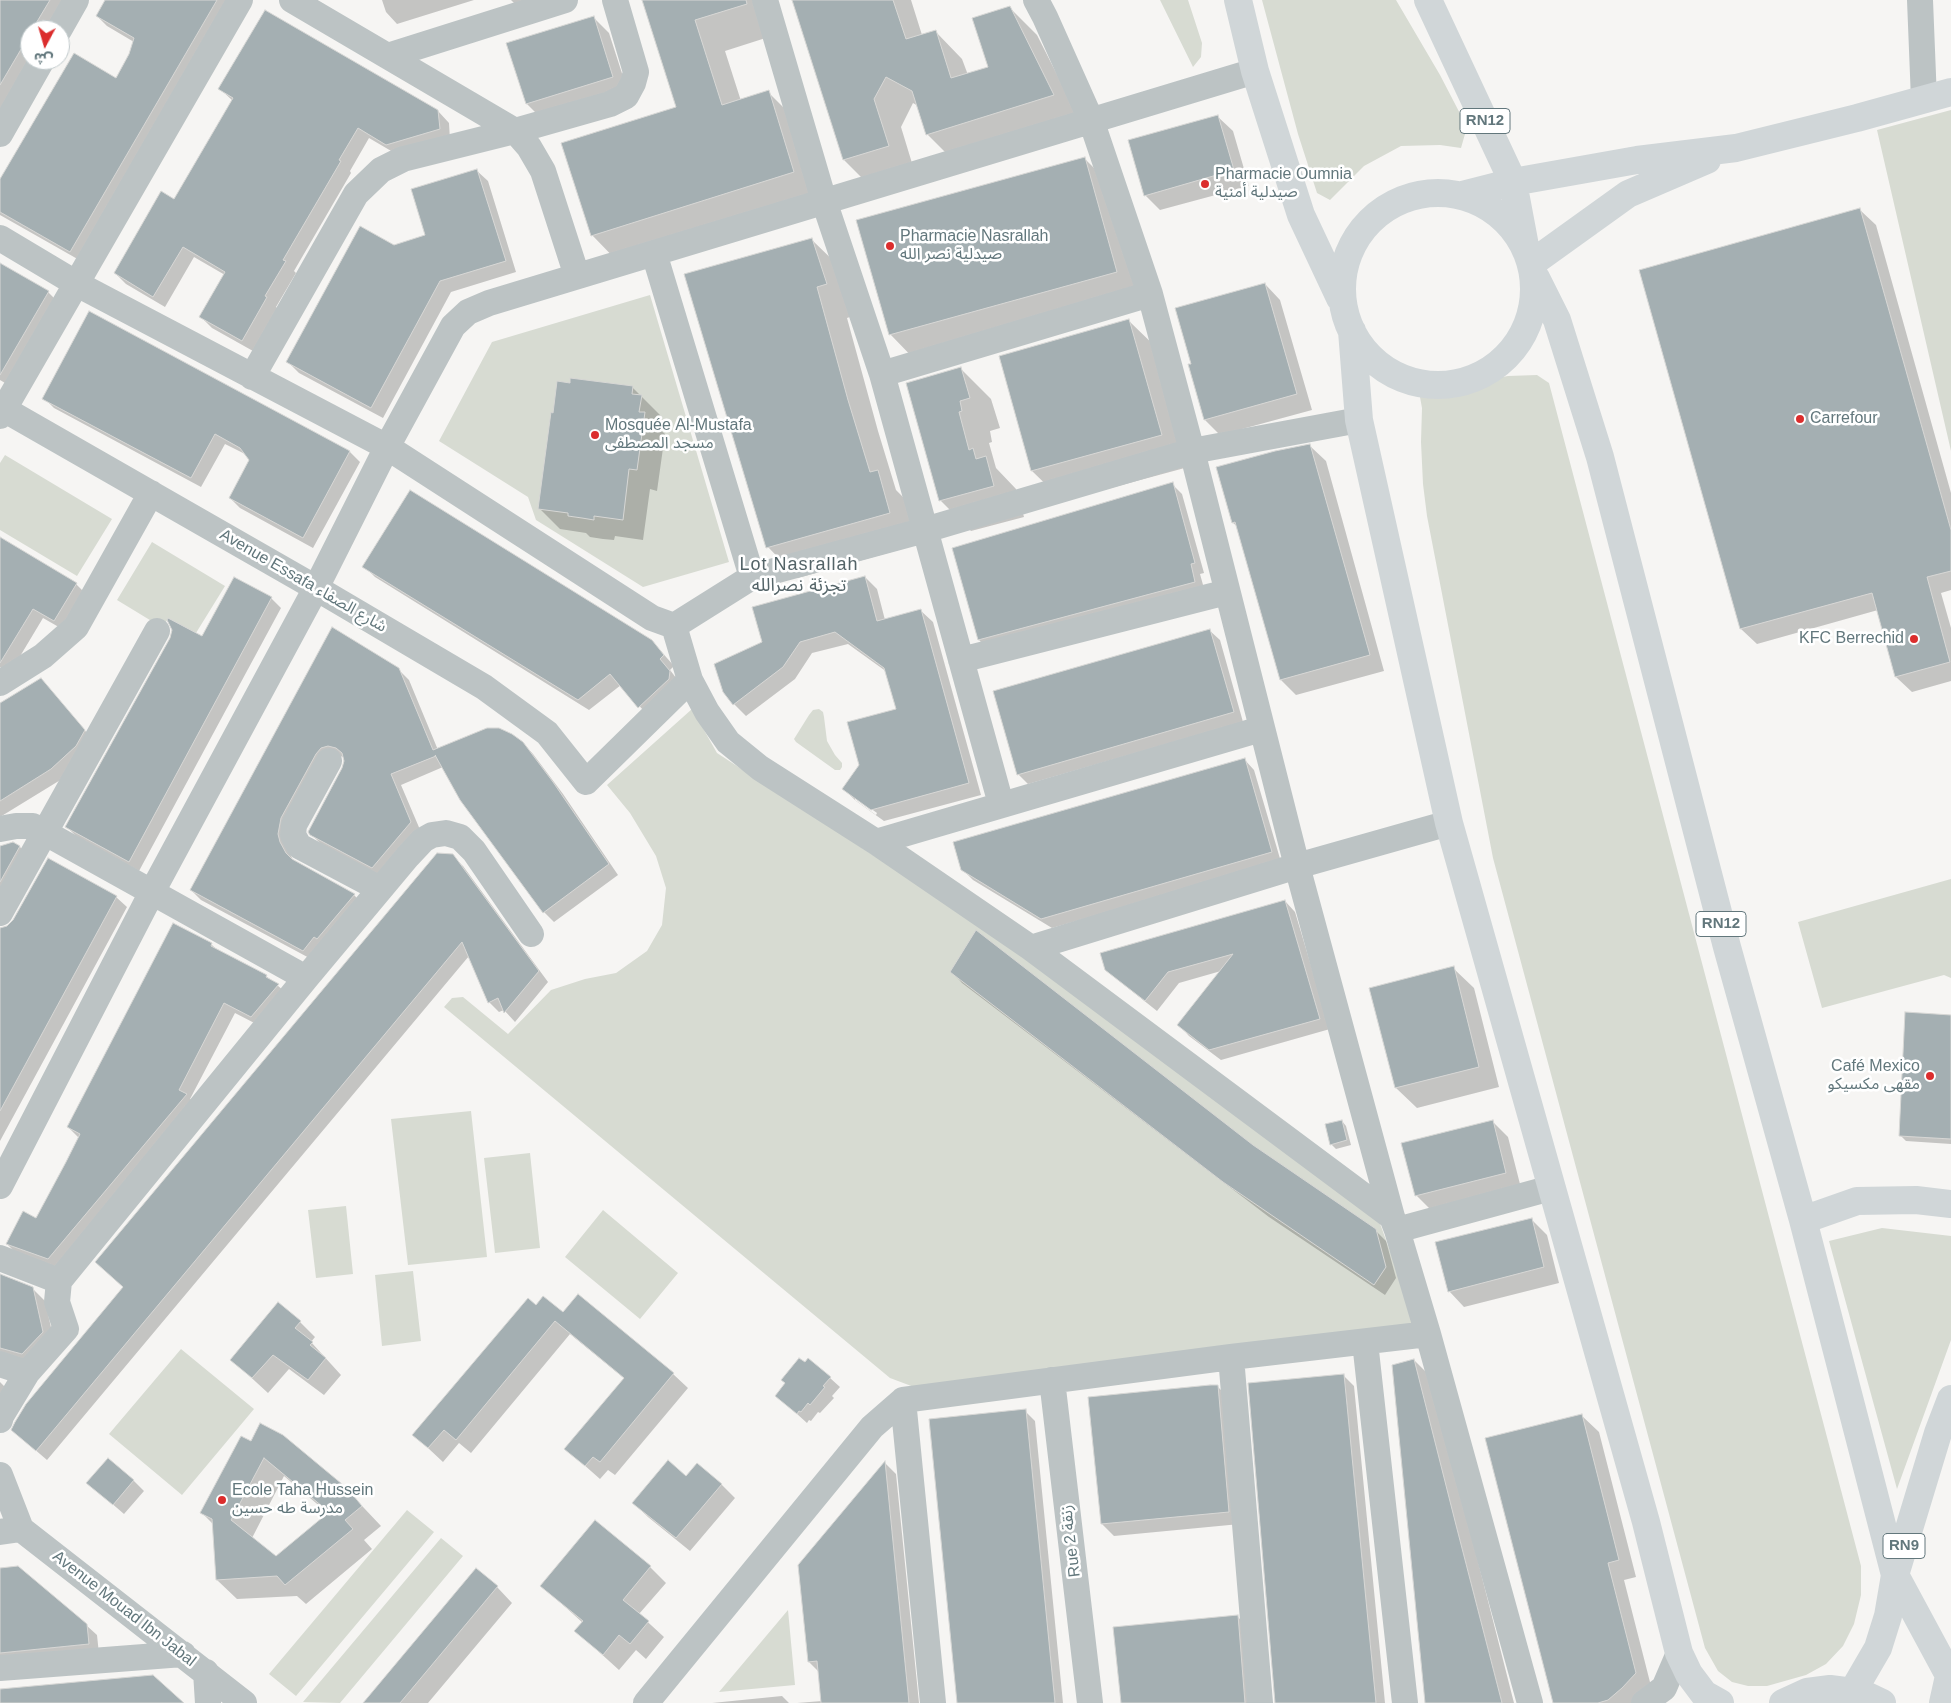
<!DOCTYPE html>
<meta charset="utf-8">
<style>
body{margin:0}
#map{position:relative;width:1951px;height:1703px;overflow:hidden;background:#f6f5f3;font-family:Helvetica,"Noto Sans Arabic",sans-serif}
canvas{display:block}
.north{position:absolute;left:20px;top:20px;width:50px;height:50px;box-sizing:border-box;background:#fff;border:1px solid #c0c9cb;border-radius:50%;rotate:186deg;font-size:14px;font-weight:700;line-height:20px;text-align:center;color:#62777c}
.north::after{content:'';display:block;margin:auto;width:18px;height:22px;background:#db2d2d;clip-path:polygon(50% 0,100% 100%,50% 72%,0 100%)}
</style>
<div id="map">
<canvas width="1951" height="1703"></canvas>
<div class="north">ش</div>
</div>
<script>
const context = document.querySelector('canvas').getContext('2d');
context.lineJoin = 'round';
function fillPath(path, color) { context.fillStyle = color; context.fill(path, 'evenodd'); }
const toPath = rows => new Path2D(rows.map(r => 'M' + r).join(''));
function stroke(path, color, width, dash) { context.strokeStyle = color; context.lineWidth = width; context.lineCap = dash ? 'butt' : 'round'; context.setLineDash(dash || []); context.stroke(path); }
function label(font, color, halo, rows, align = 'center') {
  context.font = font + ' Helvetica,"Noto Sans Arabic",sans-serif'; context.lineWidth = 5; context.setLineDash([]); context.textBaseline = 'middle'; context.strokeStyle = halo; context.fillStyle = color; for (const [text, x, y, turn = 0] of rows) {
    context.save(); context.translate(x, y); context.rotate((+turn || 0) * Math.PI / 180); context.textAlign = isNaN(turn) ? turn : align; if (halo) context.strokeText(text, 0, 0); context.fillText(text, 0, 0); context.restore();
  }
}
fillPath(toPath([
 [1160,0,1188,0,1202,43,1201,57,1193,67],
 [1262,0,1396,0,1440,75,1467,127,1461,148,1440,145,1401,146,1364,166,1330,200,1317,193,1298,134],
 [1951,110,1951,451,1877,130],
 [650,295,729,562,643,587,536,520,528,497,439,441,492,342],
 [1537,375,1549,383,1861,1566,1861,1595,1854,1624,1843,1646,1826,1664,1806,1675,1767,1686,1748,1686,1732,1682,1718,1671,1705,1648,1493,858,1427,516,1423,484,1421,442,1422,408,1420,397,1451,393,1472,387,1486,380,1508,376],
 [5,455,112,519,77,576,0,530,0,463],
 [152,542,225,586,196,633,168,618,163,628,117,600],
 [692,709,717,753,980,925,1378,1218,1416,1323,914,1387,890,1378,444,1007,452,998,463,997,508,1034,551,990,585,979,616,973,647,951,662,925,666,888,656,856,630,813,607,785],
 [819,709,823,712,824,717,827,741,835,755,842,763,842,767,840,770,835,770,796,742,794,739,809,715,813,710],
 [1951,879,1951,978,1944,975,1822,1008,1798,922],
 [471,1111,487,1257,408,1265,391,1119],
 [530,1153,540,1248,495,1253,484,1158],
 [346,1206,353,1274,316,1278,308,1210],
 [603,1210,678,1273,640,1319,565,1257],
 [1882,1228,1951,1236,1951,1340,1897,1489,1829,1241],
 [413,1271,421,1341,382,1346,375,1275],
 [181,1349,254,1409,182,1495,109,1434],
 [407,1510,434,1532,296,1696,269,1674],
 [441,1538,463,1556,340,1703,303,1702],
 [788,1610,795,1685,719,1692]
]), '#d7dbd2');
fillPath(toPath([
 [0,0,66,0,48,30,30,30,30,60,0,113],
 [106,0,232,0,81,261,0,215,0,182,116,79,131,54,134,42,107,26,97,16],
 [382,0,474,0,397,24,386,12],
 [511,0,528,0,515,4],
 [644,0,764,0,775,35,725,51,741,101,768,92,799,123,824,203,622,266,592,235,678,108],
 [794,0,911,0,922,35,935,31,962,59,968,75,989,68,1010,8,1037,35,1081,122,954,161,927,134,918,106,913,103,901,127,915,173,871,187,844,160],
 [593,17,609,33,628,92,542,119,527,104],
 [220,89,438,111,449,123,450,140,398,155,369,138,350,171,351,173,294,271,296,273,276,307,278,309,253,351,212,328,201,317,225,275,194,257,165,307,126,284,115,273,175,200,233,101],
 [1217,116,1233,131,1249,186,1160,210,1145,195],
 [1084,158,1115,189,1147,302,920,365,890,334],
 [476,170,488,181,516,272,451,292,383,418,299,373,288,362,394,246,426,236],
 [1860,210,1876,225,1951,493,1951,590,1941,593,1951,628,1951,681,1912,692,1896,677,1878,610,1757,644,1741,629],
 [812,240,843,270,856,315,847,318,878,431,896,490,908,502,920,544,798,578,768,547,685,275],
 [0,264,48,292,58,302,10,386,0,380],
 [1265,284,1280,300,1312,410,1220,435,1205,420,1192,364],
 [1129,321,1160,351,1192,466,1063,501,1032,471,1000,356],
 [960,368,991,399,1000,428,990,431,992,442,989,443,996,468,1016,489,1024,517,971,531,941,501,907,383],
 [633,388,662,417,660,430,665,434,657,491,650,489,643,540,615,536,614,540,603,539,590,537,586,533,560,529,539,508,554,414],
 [44,398,350,452,360,462,313,548,240,508,230,498,250,460,247,455,225,444,201,487,54,408],
 [1310,446,1326,461,1384,671,1296,695,1281,680,1238,527,1233,523,1218,468],
 [1172,484,1182,494,1204,573,1200,574,1205,592,989,650,979,640],
 [0,538,76,584,86,594,64,630,43,618,10,673,0,667],
 [364,566,652,641,674,666,670,670,680,683,650,718,621,685,589,710,375,577],
 [865,577,877,589,885,620,920,610,933,622,981,795,884,821,856,801,844,789,897,710,887,672,848,644,812,653,795,679,746,716,734,704,763,642],
 [855,797,877,813,876,815,855,800],
 [271,598,281,608,139,871,77,837,67,827,202,637],
 [333,629,398,669,409,680,438,750,523,743,533,754,563,794,618,875,554,922,544,912,443,767,401,785,421,832,383,877,322,845,311,834,343,769,345,761,344,757,339,756,290,854,294,862,354,895,364,905,313,960,201,900,191,890],
 [1209,630,1220,640,1243,722,1028,784,1018,774],
 [41,680,94,741,62,779,0,817,0,705],
 [1244,759,1254,770,1281,862,1052,928,973,880,962,869],
 [20,847,30,857,0,911,0,848],
 [452,856,463,866,548,982,515,1022,504,1010,499,1012,489,1002,469,956,47,1460,12,1430,125,1288],
 [116,897,127,907,0,1141,0,929,8,927,14,921],
 [1285,901,1295,912,1330,1029,1221,1060,1189,1036,1179,1025,1221,971,1179,983,1157,1011,1118,980,1106,969],
 [211,944,219,952,266,976,289,995,262,1027,235,1013,190,1099,197,1105,59,1269,18,1255,7,1244,37,1220,79,1138,68,1127],
 [1453,968,1474,988,1499,1087,1417,1108,1396,1088],
 [952,972,1252,1146,1375,1230,1386,1241,1396,1278,1385,1295,1269,1217,962,983],
 [1951,1016,1951,1144,1906,1141,1900,1135],
 [1342,1121,1346,1126,1351,1145,1336,1149,1331,1144],
 [1492,1121,1508,1137,1521,1188,1431,1210,1416,1195],
 [1531,1219,1547,1235,1559,1283,1464,1307,1449,1291],
 [0,1275,32,1288,45,1301,55,1345,0,1369],
 [579,1295,673,1374,688,1388,615,1475,608,1470,600,1479,566,1449,625,1379,570,1334,471,1453,459,1443,443,1462,414,1435,536,1307,563,1314],
 [300,1322,315,1337,311,1342,341,1375,324,1395,289,1369,268,1393,232,1360],
 [1414,1360,1431,1377,1514,1703,1426,1703],
 [1343,1375,1354,1386,1385,1703,1276,1703],
 [830,1378,840,1387,832,1396,834,1398,820,1413,818,1412,811,1421,809,1420,807,1423,776,1395,786,1384],
 [0,1382,11,1393,0,1423],
 [1218,1387,1230,1399,1240,1524,1114,1536,1102,1524],
 [1025,1411,1035,1421,1063,1703,958,1703],
 [1581,1415,1599,1432,1636,1577,1624,1580,1652,1690,1641,1703,1554,1703],
 [251,1443,347,1490,381,1526,364,1540,372,1549,306,1604,297,1596,237,1599,217,1580,213,1524,202,1513],
 [284,1476,329,1514,276,1558,252,1538],
 [885,1463,896,1474,919,1703,797,1703,822,1701,819,1672,809,1662,800,1565],
 [687,1477,721,1484,735,1498,690,1551,648,1517,634,1503],
 [133,1480,144,1491,124,1514,88,1483],
 [595,1521,650,1567,666,1583,639,1614,664,1637,646,1659,636,1650,619,1670,576,1631,583,1623,542,1586],
 [0,1569,86,1625,97,1635,99,1654,0,1663],
 [497,1587,512,1603,428,1703,377,1703],
 [1237,1616,1248,1627,1254,1703,1122,1703],
 [782,1696,789,1703,712,1703]
]), '#0003');
const building = toPath([
 [0,0,50,0,32,30,30,30,30,34,0,85,0,0],
 [105,0,217,0,70,252,0,212,0,179,74,53,116,78,129,54,134,38,96,16,105,0],
 [642,0,746,0,747,4,695,20,722,105,769,90,794,172,591,236,561,143,676,107,642,0],
 [792,0,893,0,906,39,936,30,951,78,988,67,972,18,1010,6,1054,95,926,135,912,91,886,77,874,99,889,146,843,160,792,0],
 [265,10,438,110,440,129,386,145,358,128,339,160,341,161,283,260,286,261,265,296,267,297,242,341,199,317,225,272,183,247,153,297,114,273,161,191,174,199,233,98,218,89,265,10],
 [594,16,613,77,526,104,506,43,594,16],
 [1218,115,1234,170,1144,196,1128,140,1218,115],
 [1085,157,1117,272,889,335,856,220,1085,157],
 [477,169,506,261,440,281,371,408,286,362,360,226,394,245,425,235,411,189,477,169],
 [1860,208,1951,530,1951,571,1927,577,1950,662,1895,677,1872,593,1740,629,1639,270,1860,208],
 [812,238,827,284,817,287,848,400,870,472,878,470,890,513,766,548,684,274,812,238],
 [0,263,49,291,0,375,0,263],
 [1265,283,1297,394,1204,420,1188,364,1191,364,1175,308,1265,283],
 [89,311,350,451,303,538,229,498,249,460,240,448,215,434,191,478,42,399,89,311],
 [1129,319,1162,435,1031,471,999,356,1129,319],
 [961,367,970,398,960,401,962,411,959,412,969,450,973,448,976,459,986,456,994,486,939,501,906,383,961,367],
 [570,378,633,386,632,394,642,395,639,412,645,412,637,470,629,469,623,520,594,516,594,520,582,518,568,516,568,513,538,509,551,412,553,413,557,381,570,383,570,378],
 [1310,444,1370,655,1280,680,1235,522,1232,523,1216,467,1275,451,1310,444],
 [1173,482,1195,563,1191,564,1195,582,978,640,952,548,1173,482],
 [410,490,652,640,664,655,660,659,670,671,669,679,638,708,610,674,578,700,362,567,410,490],
 [0,537,77,583,54,621,33,609,0,663,0,537],
 [865,576,877,621,921,609,969,783,871,810,842,789,859,765,847,722,896,709,884,668,835,632,800,642,783,667,733,705,723,692,714,664,762,642,752,607,865,576],
 [234,577,272,597,129,862,65,827,170,638,172,630,167,620,168,618,202,636,234,577],
 [332,627,399,668,433,750,487,728,499,728,512,734,523,742,553,782,609,864,543,913,460,800,435,755,436,756,391,774,411,822,372,868,310,835,308,832,342,768,344,761,342,753,336,748,328,746,321,748,316,754,281,818,278,834,280,842,286,853,292,859,355,894,317,939,314,937,303,951,190,890,332,627],
 [1210,629,1234,712,1017,775,993,691,1210,629],
 [41,678,85,730,76,746,51,769,0,801,0,703,41,678],
 [1245,758,1272,852,1041,919,961,870,953,842,1245,758],
 [13,842,20,846,0,882,0,846,13,842],
 [437,853,453,854,539,971,504,1013,498,998,488,1003,462,942,36,1451,11,1430,15,1422,26,1404,123,1287,95,1262,437,853],
 [48,858,117,896,0,1111,0,928,7,926,13,920,48,858],
 [1285,900,1320,1019,1209,1050,1177,1025,1233,954,1168,972,1145,1001,1105,970,1100,953,1285,900],
 [173,923,212,943,211,946,267,975,266,977,279,984,251,1017,224,1003,179,1090,187,1094,48,1259,6,1244,23,1211,36,1218,66,1162,80,1134,67,1127,173,923],
 [976,930,1253,1145,1376,1229,1386,1267,1374,1285,1223,1182,950,972,976,930],
 [1454,966,1479,1067,1395,1088,1369,988,1454,966],
 [1905,1012,1951,1015,1951,1139,1899,1136,1905,1012],
 [1342,1120,1347,1140,1330,1145,1325,1124,1342,1120],
 [1493,1120,1506,1173,1415,1196,1401,1143,1493,1120],
 [1532,1218,1544,1267,1448,1292,1435,1242,1532,1218],
 [0,1274,33,1287,43,1332,22,1354,0,1348,0,1274],
 [578,1294,674,1373,600,1462,593,1457,585,1466,564,1449,624,1378,555,1321,456,1440,444,1430,428,1448,412,1435,528,1298,536,1305,543,1296,563,1312,578,1294],
 [278,1302,301,1321,295,1328,313,1342,310,1345,326,1358,308,1380,273,1355,252,1378,230,1360,278,1302],
 [799,1358,805,1362,808,1358,831,1377,823,1386,825,1387,810,1405,808,1403,801,1412,799,1411,797,1414,775,1396,785,1383,781,1380,799,1358],
 [1414,1359,1456,1525,1502,1703,1425,1703,1392,1365,1414,1359],
 [1344,1374,1376,1703,1275,1703,1248,1383,1344,1374],
 [1210,1385,1218,1385,1229,1512,1101,1524,1088,1397,1210,1385],
 [1026,1409,1055,1703,957,1703,929,1419,1026,1409],
 [1582,1414,1619,1560,1608,1563,1636,1673,1622,1688,1608,1700,1598,1703,1553,1703,1485,1438,1582,1414],
 [260,1423,283,1435,348,1489,362,1506,345,1520,353,1529,285,1585,277,1576,216,1580,212,1519,200,1513,241,1436,251,1441,260,1423],
 [264,1458,329,1512,276,1556,231,1520,264,1458],
 [108,1458,134,1480,113,1505,86,1483,108,1458],
 [668,1460,686,1476,697,1463,722,1484,676,1538,632,1503,668,1460],
 [885,1461,909,1703,821,1703,817,1661,808,1662,798,1565,885,1461],
 [595,1520,651,1566,623,1600,649,1621,630,1644,619,1635,603,1655,574,1631,583,1621,540,1586,595,1520],
 [18,1566,87,1624,89,1644,0,1653,0,1568,18,1566],
 [476,1568,498,1586,400,1703,363,1703,476,1568],
 [1238,1615,1245,1703,1121,1703,1113,1627,1238,1615],
 [153,1675,184,1703,0,1703,0,1689,153,1675]
]);
fillPath(building, '#a4afb2');
stroke(building, '#d7d7d5', 1);
stroke(toPath([
 [292,0,515,131,529,147,543,171,577,276],
 [765,0,824,201,882,374,1001,804],
 [1036,0,1045,17,1091,120,1150,294,1192,451,1297,866,1392,1217,1397,1230,1428,1334,1530,1703],
 [1920,0,1924,100],
 [59,30,76,0],
 [388,56,565,0],
 [0,134,42,60],
 [0,238,77,284,387,447,652,618,674,626,690,680,707,712,728,742,760,768,876,842,1031,948,1392,1217],
 [654,253,752,577],
 [882,374,1150,294],
 [252,377,356,194,381,170,403,159,515,131,610,104,626,96,633,83,636,72,615,0],
 [0,407,316,588,484,687,547,733,586,782,690,680],
 [0,416,240,0],
 [674,626,752,577,925,530,1192,451,1359,420],
 [961,660,1227,592],
 [0,683,43,656,76,627,151,493],
 [329,761,294,825,293,835,299,846,380,889],
 [0,829,16,826,33,826,306,978],
 [876,842,1261,729],
 [0,913,157,631],
 [1031,948,1297,866,1449,823],
 [0,1186,152,892,316,588,387,447,453,326,468,312,489,303,1255,71],
 [1397,1230,1551,1188],
 [0,1258,59,1281],
 [1365,1342,1405,1703],
 [1231,1357,1260,1703],
 [0,1364,27,1373],
 [1052,1380,1090,1703],
 [903,1400,933,1703],
 [0,1420,1,1416,27,1373,66,1329,57,1302,59,1281,306,978,408,856,423,840,432,835,446,833,460,837,474,851,531,934],
 [0,1475,21,1529],
 [0,1532,21,1529,244,1703],
 [0,1668,183,1654],
 [206,1672,208,1703],
 [646,1703,872,1427,903,1400,1231,1357,1428,1334],
 [1644,1703,1664,1688,1679,1653]
]), '#bcc3c4', 26);
stroke(toPath([
 [1238,0,1255,71,1301,215,1340,298],
 [1428,0,1513,182,1525,246],
 '1342 289a96 96 0 1 1 192 0a96 96 0 1 1-192 0Z',
 [1462,195,1513,182,1637,160,1736,148,1857,118,1951,92],
 [1532,263,1628,194,1707,160],
 [1536,278,1557,320,1600,457,1727,947,1803,1220,1895,1575,1950,1677],
 [1352,331,1359,420,1449,823,1646,1522,1679,1653,1689,1674,1704,1694,1720,1703],
 [1803,1220,1857,1201,1916,1200,1951,1204],
 [1853,1691,1878,1648,1888,1616,1895,1575,1938,1433,1951,1399],
 [1783,1703,1807,1692,1830,1689,1861,1693,1882,1703],
 [1943,1703,1951,1667]
]), '#d0d6d8', 28);
for (const [x, y, r, color] of [
 [1205,184,5,"#db2d2d"],
 [890,246,5,"#db2d2d"],
 [1800,419,5,"#db2d2d"],
 [595,435,5,"#db2d2d"],
 [1914,639,5,"#db2d2d"],
 [1930,1076,5,"#db2d2d"],
 [222,1500,5,"#db2d2d"]
]) { const dot = new Path2D(); dot.arc(x, y, r, 0, 2 * Math.PI); context.fillStyle = color; context.fill(dot); stroke(dot, '#fff', 2); }
for (const [x, y, w] of [
 [1485,121,50],
 [1721,924,50],
 [1904,1546,42]
]) { const box = new Path2D(); box.roundRect(x - w / 2, y - 12.5, w, 25, 4); context.fillStyle = '#fff'; context.fill(box); stroke(box, '#62777c', 1); }
label('bold 15px', '#62777c', null, [
 ["RN12",1485,121],
 ["RN12",1721,924],
 ["RN9",1904,1546]
]);
label('16px', '#62777c', '#fff', [
 ["Pharmacie Oumnia",1215,175],
 ["صيدلية أمنية",1215,193],
 ["Pharmacie Nasrallah",900,237],
 ["صيدلية نصر الله",900,255],
 ["Carrefour",1810,419],
 ["Mosquée Al-Mustafa",605,426],
 ["مسجد المصطفى",605,444],
 ["KFC Berrechid",1904,639,"right"],
 ["Café Mexico",1920,1067,"right"],
 ["مقهى مكسيكو",1920,1085,"right"],
 ["Ecole Taha Hussein",232,1491],
 ["مدرسة طه حسين",232,1509]
], 'left');
label('16px', '#62777c', '#fff', [
 ["Avenue Essafa شارع الصفاء",303,581,30],
 ["Rue 2 زنقة",1071,1541,-97],
 ["Avenue Mouad Ibn Jabal",124,1609,38]
]);
context.letterSpacing = '1px';
label('18px', '#546468', '#fff', [
 ["Lot Nasrallah",799,565],
 ["تجزئة نصرالله",799,586]
]);
context.letterSpacing = '0px';
</script>
